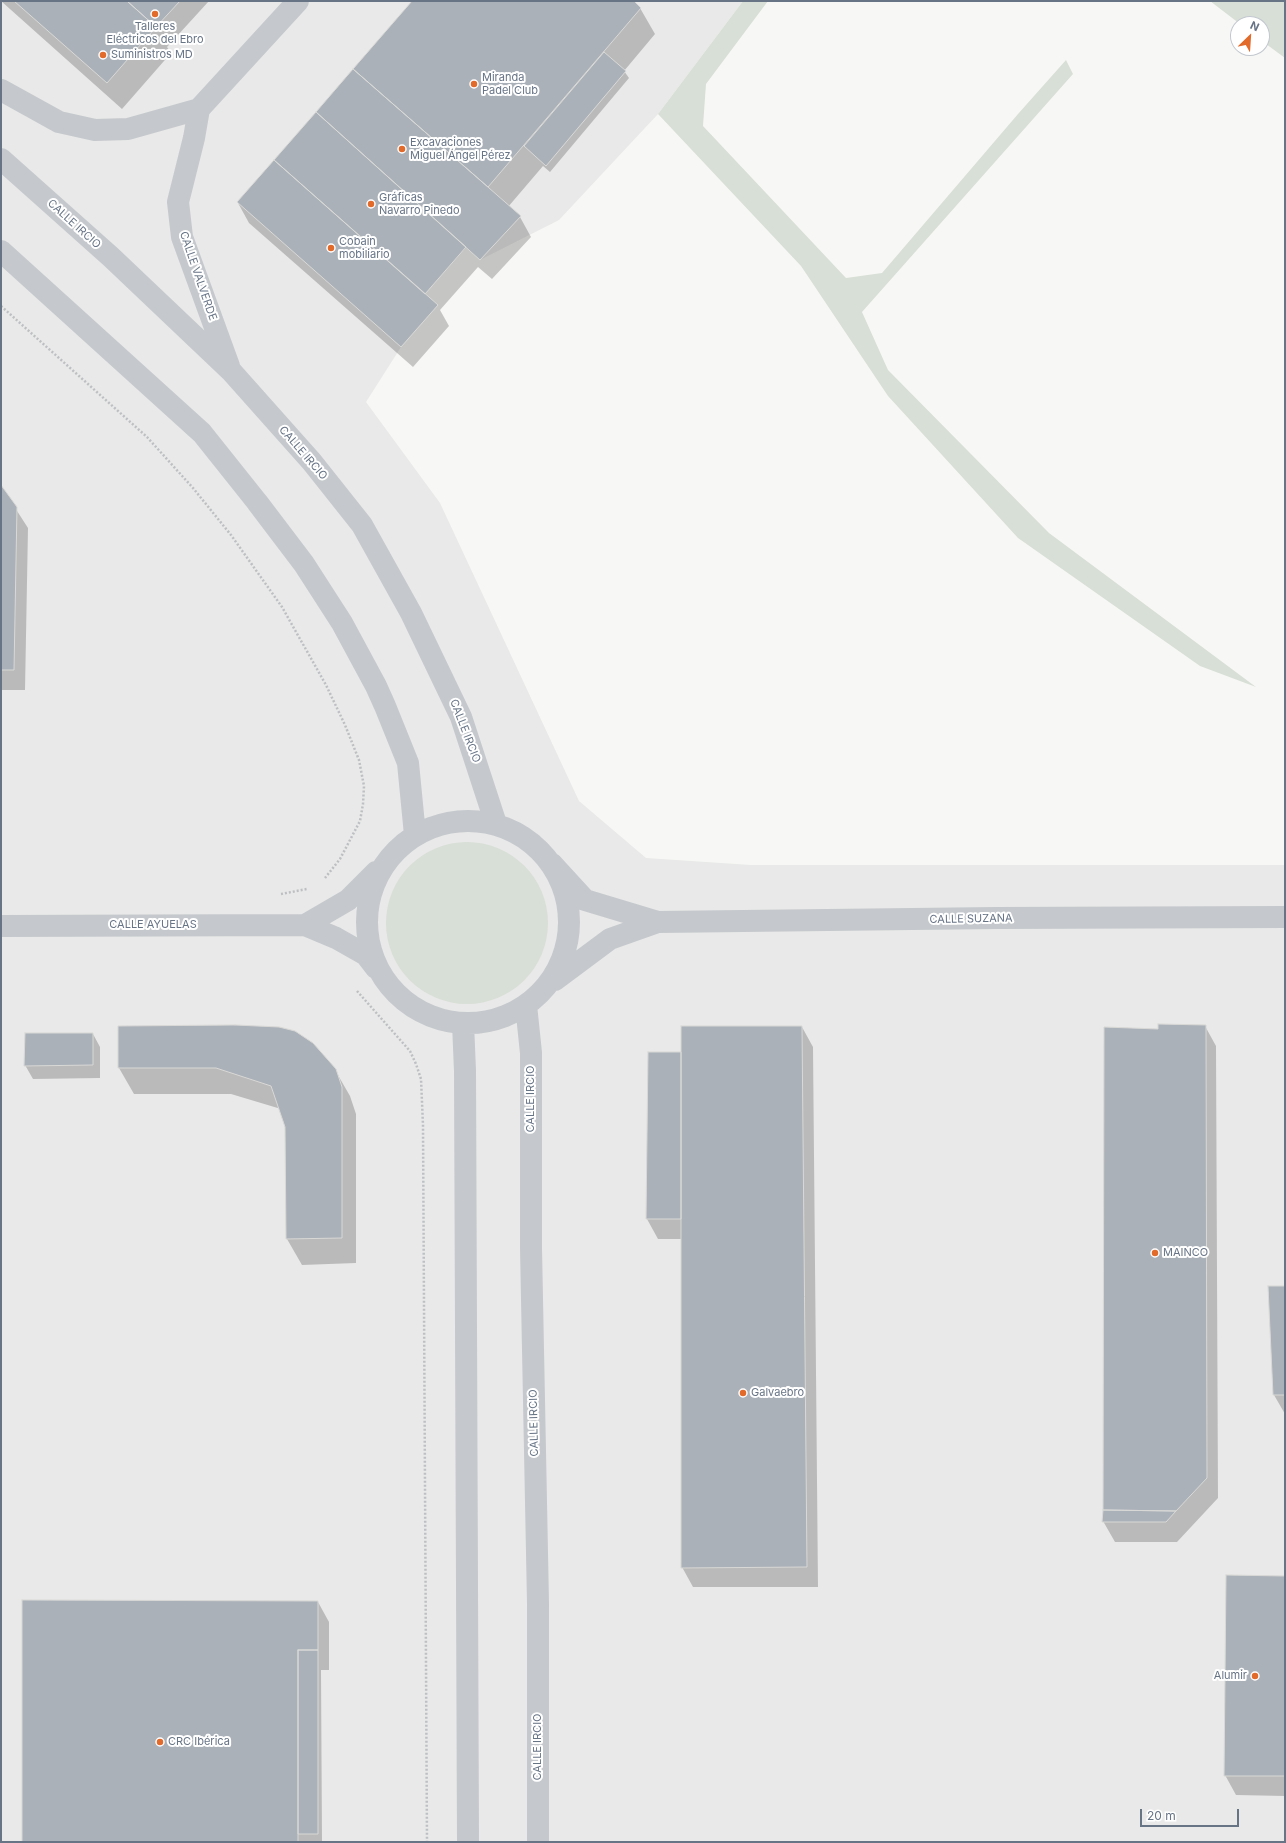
<!DOCTYPE html>
<meta charset="utf-8">
<style>
body{margin:0}
#map{position:relative;width:1286px;height:1843px;overflow:hidden;background:#f7f8f5;font-family:Inter,sans-serif}
canvas{display:block}
.frame{position:absolute;inset:0;border:2px solid #677486;pointer-events:none}
.north{position:absolute;left:1230px;top:16px;width:40px;height:40px;box-sizing:border-box;background:#fff;border:1px solid #c2c7cf;border-radius:50%;rotate:25deg;font-size:11px;font-weight:700;line-height:16px;text-align:center;color:#677486}
.north::after{content:'';display:block;margin:auto;width:14px;height:18px;background:#e26a2a;clip-path:polygon(50% 0,100% 100%,50% 72%,0 100%)}
.scale{position:absolute;left:1140px;top:1809px;width:99px;height:18px;box-sizing:border-box;border:2px solid #677486;border-top:0;padding-left:5px;font-size:12px;line-height:14px;white-space:nowrap;color:#677486;-webkit-text-stroke:3px #fff;paint-order:stroke}
</style>
<div id="map">
<canvas width="1286" height="1843"></canvas>
<div class="frame"></div>
<div class="north">N</div>
<div class="scale">20 m</div>
</div>
<script>
const context = document.querySelector('canvas').getContext('2d');
context.lineJoin = 'round';
function fillPath(path, color) { context.fillStyle = color; context.fill(path, 'evenodd'); }
const toPath = rows => new Path2D(rows.map(r => 'M' + r).join(''));
function stroke(path, color, width, dash) { context.strokeStyle = color; context.lineWidth = width; context.lineCap = dash ? 'butt' : 'round'; context.setLineDash(dash || []); context.stroke(path); }
function label(font, color, halo, rows, align = 'center') {
  context.font = font + ' Inter,sans-serif'; context.lineWidth = 4; context.setLineDash([]); context.textBaseline = 'middle'; context.strokeStyle = halo; context.fillStyle = color; for (const [text, x, y, turn = 0] of rows) {
    context.save(); context.translate(x, y); context.rotate((+turn || 0) * Math.PI / 180); context.textAlign = isNaN(turn) ? turn : align; if (halo) context.strokeText(text, 0, 0); context.fillText(text, 0, 0); context.restore();
  }
}
fillPath(toPath([
 [1,1,743,1,658,114,559,220,480,260,466,248,425,294,438,305,401,347,366,402,440,503,579,801,646,858,751,865,1285,865,1285,1842,1,1842]
]), '#e8e9e8');
fillPath(toPath([
 [743,1,768,1,706,84,703,126,846,278,882,273,1018,114,1066,60,1073,74,862,312,888,370,1049,533,1256,687,1200,666,1018,538,888,396,801,266,658,114],
 [1210,1,1285,1,1285,58,1262,41,1262,24,1240,24],
 '386 923a81 81 0 1 1 162 0a81 81 0 1 1-162 0Z'
]), '#d8dfd6');
fillPath(toPath([
 [1,1,209,1,167,47,171,53,122,109],
 [414,1,632,1,640,8,655,34,624,71,629,78,550,172,543,166,508,207,520,217,531,237,492,279,478,267,440,310,449,326,413,367,249,223,238,203],
 [1,486,28,528,25,690,1,690],
 [1205,1026,1216,1046,1218,1498,1177,1542,1115,1542,1103,1521,1159,1030],
 [119,1027,335,1070,350,1096,356,1114,356,1263,302,1265,287,1239,286,1127,281,1109,231,1094,134,1094,119,1068],
 [802,1027,813,1047,818,1587,693,1587,682,1567,682,1239,658,1239,647,1219,682,1053],
 [93,1034,100,1047,100,1078,33,1079,25,1065],
 [1285,1287,1285,1414,1274,1395],
 [1285,1576,1285,1796,1236,1795,1225,1775],
 [318,1602,329,1622,329,1670,321,1670,322,1841,309,1841,309,1842,23,1842]
]), '#0003');
const building = toPath([
 [14,1,127,1,156,27,107,83,14,1],
 [127,1,180,1,156,27,127,1],
 [412,1,634,1,641,8,488,187,353,69,412,1],
 [604,52,626,71,546,166,524,146,604,52],
 [353,69,521,216,480,260,316,112,353,69],
 [316,112,466,247,425,294,274,160,316,112],
 [274,160,438,305,401,347,237,202,274,160],
 [1,485,17,507,14,670,1,670,1,485],
 [1158,1024,1206,1025,1207,1478,1176,1511,1103,1510,1104,1027,1158,1029,1158,1024],
 [235,1025,279,1027,295,1031,313,1043,336,1069,342,1087,342,1238,286,1239,285,1127,271,1086,216,1068,118,1068,118,1026,235,1025],
 [681,1026,802,1026,807,1567,681,1568,681,1026],
 [25,1033,93,1033,93,1065,24,1066,25,1033],
 [648,1052,681,1052,681,1219,646,1219,648,1052],
 [1268,1286,1285,1286,1285,1395,1273,1395,1268,1286],
 [1103,1510,1176,1511,1166,1522,1102,1522,1103,1510],
 [1226,1575,1285,1576,1285,1776,1224,1776,1226,1575],
 [22,1600,318,1601,318,1650,298,1650,298,1842,22,1842,22,1600],
 [298,1650,318,1650,318,1834,298,1834,298,1650]
]);
fillPath(building, '#abb1b9');
stroke(building, '#d9d9d7', 1);
stroke(toPath([
 [1,306,147,437,193,488,231,535,282,607,326,685,345,725,359,760,364,786,363,804,360,821,340,859,325,878],
 [281,894,307,889],
 [357,991,410,1051,416,1064,421,1079,423,1125,427,1842]
]), '#bdbfc2', 2.5, [2, 2]);
stroke(toPath([
 [1,90,59,122,95,130,128,129,199,109],
 [1,159,111,257,231,371,312,462,362,525,411,613,461,717,496,824],
 [1,251,202,433,257,502,304,564,342,623,376,686,385,706,408,763,415,835],
 [229,366,182,237,178,202,194,138,199,109,298,1],
 '367 922a101 101 0 1 1 202 0a101 101 0 1 1-202 0Z',
 [552,864,585,900,658,922,997,918,1285,917],
 [305,925,348,900,376,872],
 [1,926,305,925,336,938,366,955,376,968],
 [555,980,610,939,658,922],
 [526,1005,531,1053,531,1248,538,1603,538,1842],
 [463,1023,465,1071,468,1842]
]), '#c5c8cc', 22);
for (const [x, y, r, color] of [
 [155,14,4,"#e26a2a"],
 [103,55,4,"#e26a2a"],
 [474,84,4,"#e26a2a"],
 [402,149,4,"#e26a2a"],
 [371,204,4,"#e26a2a"],
 [331,248,4,"#e26a2a"],
 [1155,1253,4,"#e26a2a"],
 [743,1393,4,"#e26a2a"],
 [1255,1676,4,"#e26a2a"],
 [160,1742,4,"#e26a2a"]
]) { const dot = new Path2D(); dot.arc(x, y, r, 0, 2 * Math.PI); context.fillStyle = color; context.fill(dot); stroke(dot, '#fff', 1.5); }
label('11px', '#677486', '#fff', [
 ["Talleres",155,27,"center"],
 ["Eléctricos del Ebro",155,40,"center"],
 ["Suministros MD",111,55],
 ["Miranda",482,78],
 ["Padel Club",482,91],
 ["Excavaciones",410,143],
 ["Miguel Ángel Pérez",410,156],
 ["Gráficas",379,198],
 ["Navarro Pinedo",379,211],
 ["Cobain",339,242],
 ["mobiliario",339,255],
 ["MAINCO",1163,1253],
 ["Galvaebro",751,1393],
 ["Alumir",1247,1676,"right"],
 ["CRC Ibérica",168,1742]
], 'left');
label('11px', '#677486', '#fff', [
 ["CALLE IRCIO",74,224,42],
 ["CALLE VALVERDE",198,276,71],
 ["CALLE IRCIO",303,453,49],
 ["CALLE IRCIO",465,731,69],
 ["CALLE SUZANA",971,919,-1],
 ["CALLE AYUELAS",153,925],
 ["CALLE IRCIO",531,1099,-90],
 ["CALLE IRCIO",534,1423,-91],
 ["CALLE IRCIO",538,1747,-90]
]);
</script>
